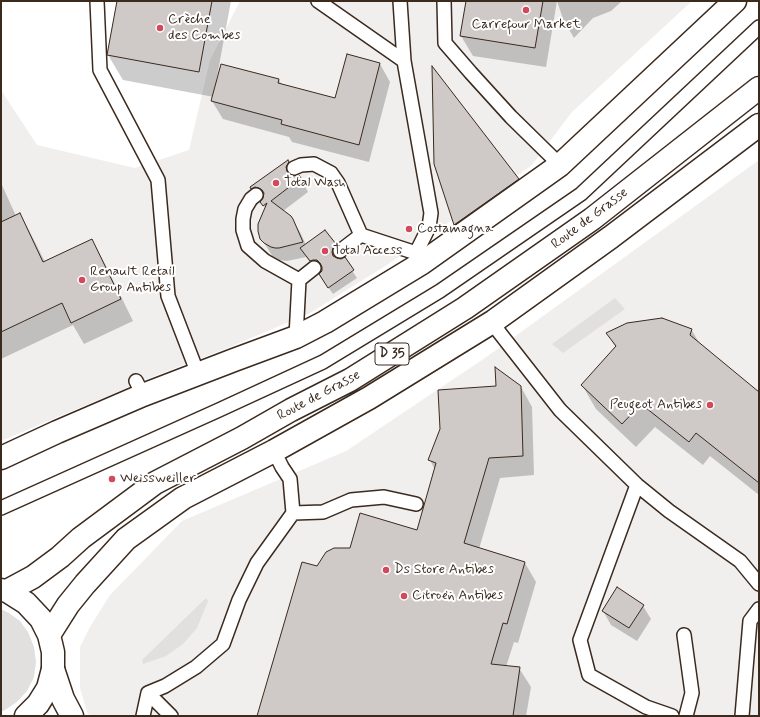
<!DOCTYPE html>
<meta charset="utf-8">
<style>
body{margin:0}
#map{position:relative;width:760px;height:717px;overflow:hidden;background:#fff;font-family:Mynerve,sans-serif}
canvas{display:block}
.frame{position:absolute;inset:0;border:2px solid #3b2a1e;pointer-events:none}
</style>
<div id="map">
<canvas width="760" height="717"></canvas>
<div class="frame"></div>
</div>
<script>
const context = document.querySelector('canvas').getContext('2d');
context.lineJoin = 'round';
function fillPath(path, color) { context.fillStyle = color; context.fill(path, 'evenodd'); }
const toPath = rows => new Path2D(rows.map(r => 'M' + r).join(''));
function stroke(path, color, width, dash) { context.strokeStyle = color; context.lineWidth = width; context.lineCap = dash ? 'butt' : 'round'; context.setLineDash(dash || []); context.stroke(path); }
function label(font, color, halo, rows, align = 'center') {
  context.font = font + ' Mynerve,sans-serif'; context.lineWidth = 4; context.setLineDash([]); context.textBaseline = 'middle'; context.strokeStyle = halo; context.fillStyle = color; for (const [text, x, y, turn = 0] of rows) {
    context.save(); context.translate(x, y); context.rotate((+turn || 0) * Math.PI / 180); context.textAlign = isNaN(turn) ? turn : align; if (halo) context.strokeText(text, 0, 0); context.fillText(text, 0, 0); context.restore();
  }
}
fillPath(toPath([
 [240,1,692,1,572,112,531,166,387,265,310,313,230,347,150,378,1,441,1,90,37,145,135,168,189,150,210,60],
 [759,160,759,716,90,716,87,712,80,688,80,647,90,627,110,595,182,521,346,451,485,358]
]), '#f1efee');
fillPath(toPath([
 [615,298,625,309,563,353,552,344],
 [206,598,208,601,197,628,183,644,166,656,143,664,142,660],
 [1,609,9,613,20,621,28,632,34,647,36,662,34,677,27,691,17,702,5,710,1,712]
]), '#e2e0de');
fillPath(toPath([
 [118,1,231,1,216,82,279,80,282,85,336,99,380,64,390,82,369,162,292,142,289,137,223,119,212,101,214,97,123,80,108,55],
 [467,1,622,1,611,11,593,18,574,38,563,19,557,1,546,67,473,56,461,36],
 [288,161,297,176,298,176,301,179,308,192,283,211,292,219,301,234,306,245,335,245,339,252,336,255,336,258,337,259,344,259,357,278,333,294,324,281,323,268,317,266,314,268,306,257,287,261,279,260,273,257,261,238,266,209,261,201,260,202,259,201,251,188],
 [435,164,518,179,527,194,463,239,455,225],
 [1,183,16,216,20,214,32,236,45,262,92,240,104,262,133,321,84,344,73,325,1,359],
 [691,329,700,344,759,393,759,495,710,456,703,465,655,427,636,447,596,409,582,385,616,348,607,333],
 [521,387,532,407,534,475,500,478,479,549,525,563,536,582,518,643,514,642,506,667,519,668,531,687,526,716,258,716,317,568,351,549,417,531,435,470,430,460],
 [643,606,651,619,637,641,611,625,603,611]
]), '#0003');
const building = toPath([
 [117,1,212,1,199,72,107,55,117,1],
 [466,1,543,1,535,48,460,36,466,1],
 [347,54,380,63,359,145,281,124,282,120,211,101,221,64,279,79,278,83,335,98,347,54],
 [432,66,519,179,454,225,434,164,432,66],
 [288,160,289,162,286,167,287,171,290,175,293,176,299,175,301,178,271,201,291,216,293,219,303,242,279,248,275,248,271,247,264,243,260,239,258,231,258,224,267,203,263,206,260,202,263,198,264,193,262,190,259,188,255,187,251,189,250,187,288,160],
 [20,213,43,262,92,239,121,299,71,323,62,303,1,332,1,222,20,213],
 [325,230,336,244,333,248,332,252,333,256,337,258,341,259,345,257,354,270,328,288,319,274,322,271,322,267,320,263,317,260,313,260,310,261,300,248,325,230],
 [662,318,692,329,690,335,759,392,759,483,696,433,689,442,641,404,622,424,581,385,616,346,606,333,627,323,662,318],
 [495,367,521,386,523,456,489,458,464,543,525,562,507,624,503,623,491,664,520,667,513,716,257,716,302,562,317,566,326,552,334,548,350,548,360,513,417,530,436,463,428,460,440,429,438,390,496,386,495,367],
 [617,587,644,605,629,628,602,611,617,587]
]);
fillPath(building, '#cfcac7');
stroke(building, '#3b2a1e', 1);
const service = toPath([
 [97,1,100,70,158,180,168,296,198,374],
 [318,1,404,61],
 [400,1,404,61,431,213,429,227,416,253],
 [444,1,445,43,471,73,511,117,560,165],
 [294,168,301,165,314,164,331,173,338,183,361,235],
 [256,195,251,199,245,209,243,219,243,230,248,246,265,261,299,280],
 [340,251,361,235,416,253,421,260],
 [494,321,499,332,560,410,637,485,669,511,740,561,759,584],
 [296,337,299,280,314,268],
 [136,381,143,395],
 [637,485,580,640,589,675,646,707,672,716],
 [1,508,219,410,323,362,440,291,581,194,759,27],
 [293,513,323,512,351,500,384,497,416,504],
 [684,635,692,693,686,716],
 [148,693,171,716],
 [143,716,148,693,165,686,196,667,223,644,239,600,257,563,293,513,290,479,282,467,274,451],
 [742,716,750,621,759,609]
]);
const minor = toPath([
 [1,458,57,432,143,395,234,360,296,337,325,322,422,263,560,165,735,1],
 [53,669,63,699,72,716]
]);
const primary = toPath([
 [1,590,7,591,26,603,41,619,49,635,53,652,53,669,48,688,38,704,26,716],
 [7,591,33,577,60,557,81,538,155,483,242,438,291,410,350,380,465,308,592,219,759,88],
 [49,635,68,605,85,584,126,539,183,498,274,451,369,398,494,321,611,237,759,125]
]);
stroke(service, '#3b2a1e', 16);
stroke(minor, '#3b2a1e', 25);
stroke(primary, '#3b2a1e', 25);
stroke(service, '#fff', 13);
stroke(minor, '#fff', 22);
stroke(primary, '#fff', 22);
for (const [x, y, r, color] of [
 [526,10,4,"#d1495b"],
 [160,28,4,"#d1495b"],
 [276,183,4,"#d1495b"],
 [409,229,4,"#d1495b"],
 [325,251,4,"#d1495b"],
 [82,280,4,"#d1495b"],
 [710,405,4,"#d1495b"],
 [112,479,4,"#d1495b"],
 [386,570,4,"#d1495b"],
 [404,596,4,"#d1495b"]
]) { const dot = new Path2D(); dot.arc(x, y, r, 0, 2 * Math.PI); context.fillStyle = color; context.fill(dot); stroke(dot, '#fff', 1.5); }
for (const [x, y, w] of [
 [392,354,34]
]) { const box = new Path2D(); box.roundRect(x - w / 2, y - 11, w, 22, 3); context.fillStyle = '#fff'; context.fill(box); stroke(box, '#3b2a1e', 1); }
label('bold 13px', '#3b2a1e', null, [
 ["D 35",392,354]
]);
label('14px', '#3b2a1e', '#fff', [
 ["Crèche",168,20],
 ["des Combes",168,36],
 ["Carrefour Market",526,25,"center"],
 ["Total Wash",284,183],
 ["Costamagna",417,229],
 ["Total Access",333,251],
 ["Renault Retail",90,272],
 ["Group Antibes",90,288],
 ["Peugeot Antibes",702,405,"right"],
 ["Weissweiller",120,479],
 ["Ds Store Antibes",394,570],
 ["Citroën Antibes",412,596]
], 'left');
label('14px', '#3b2a1e', '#fff', [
 ["Route de Grasse",590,219,-37],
 ["Route de Grasse",319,396,-28]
]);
</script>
